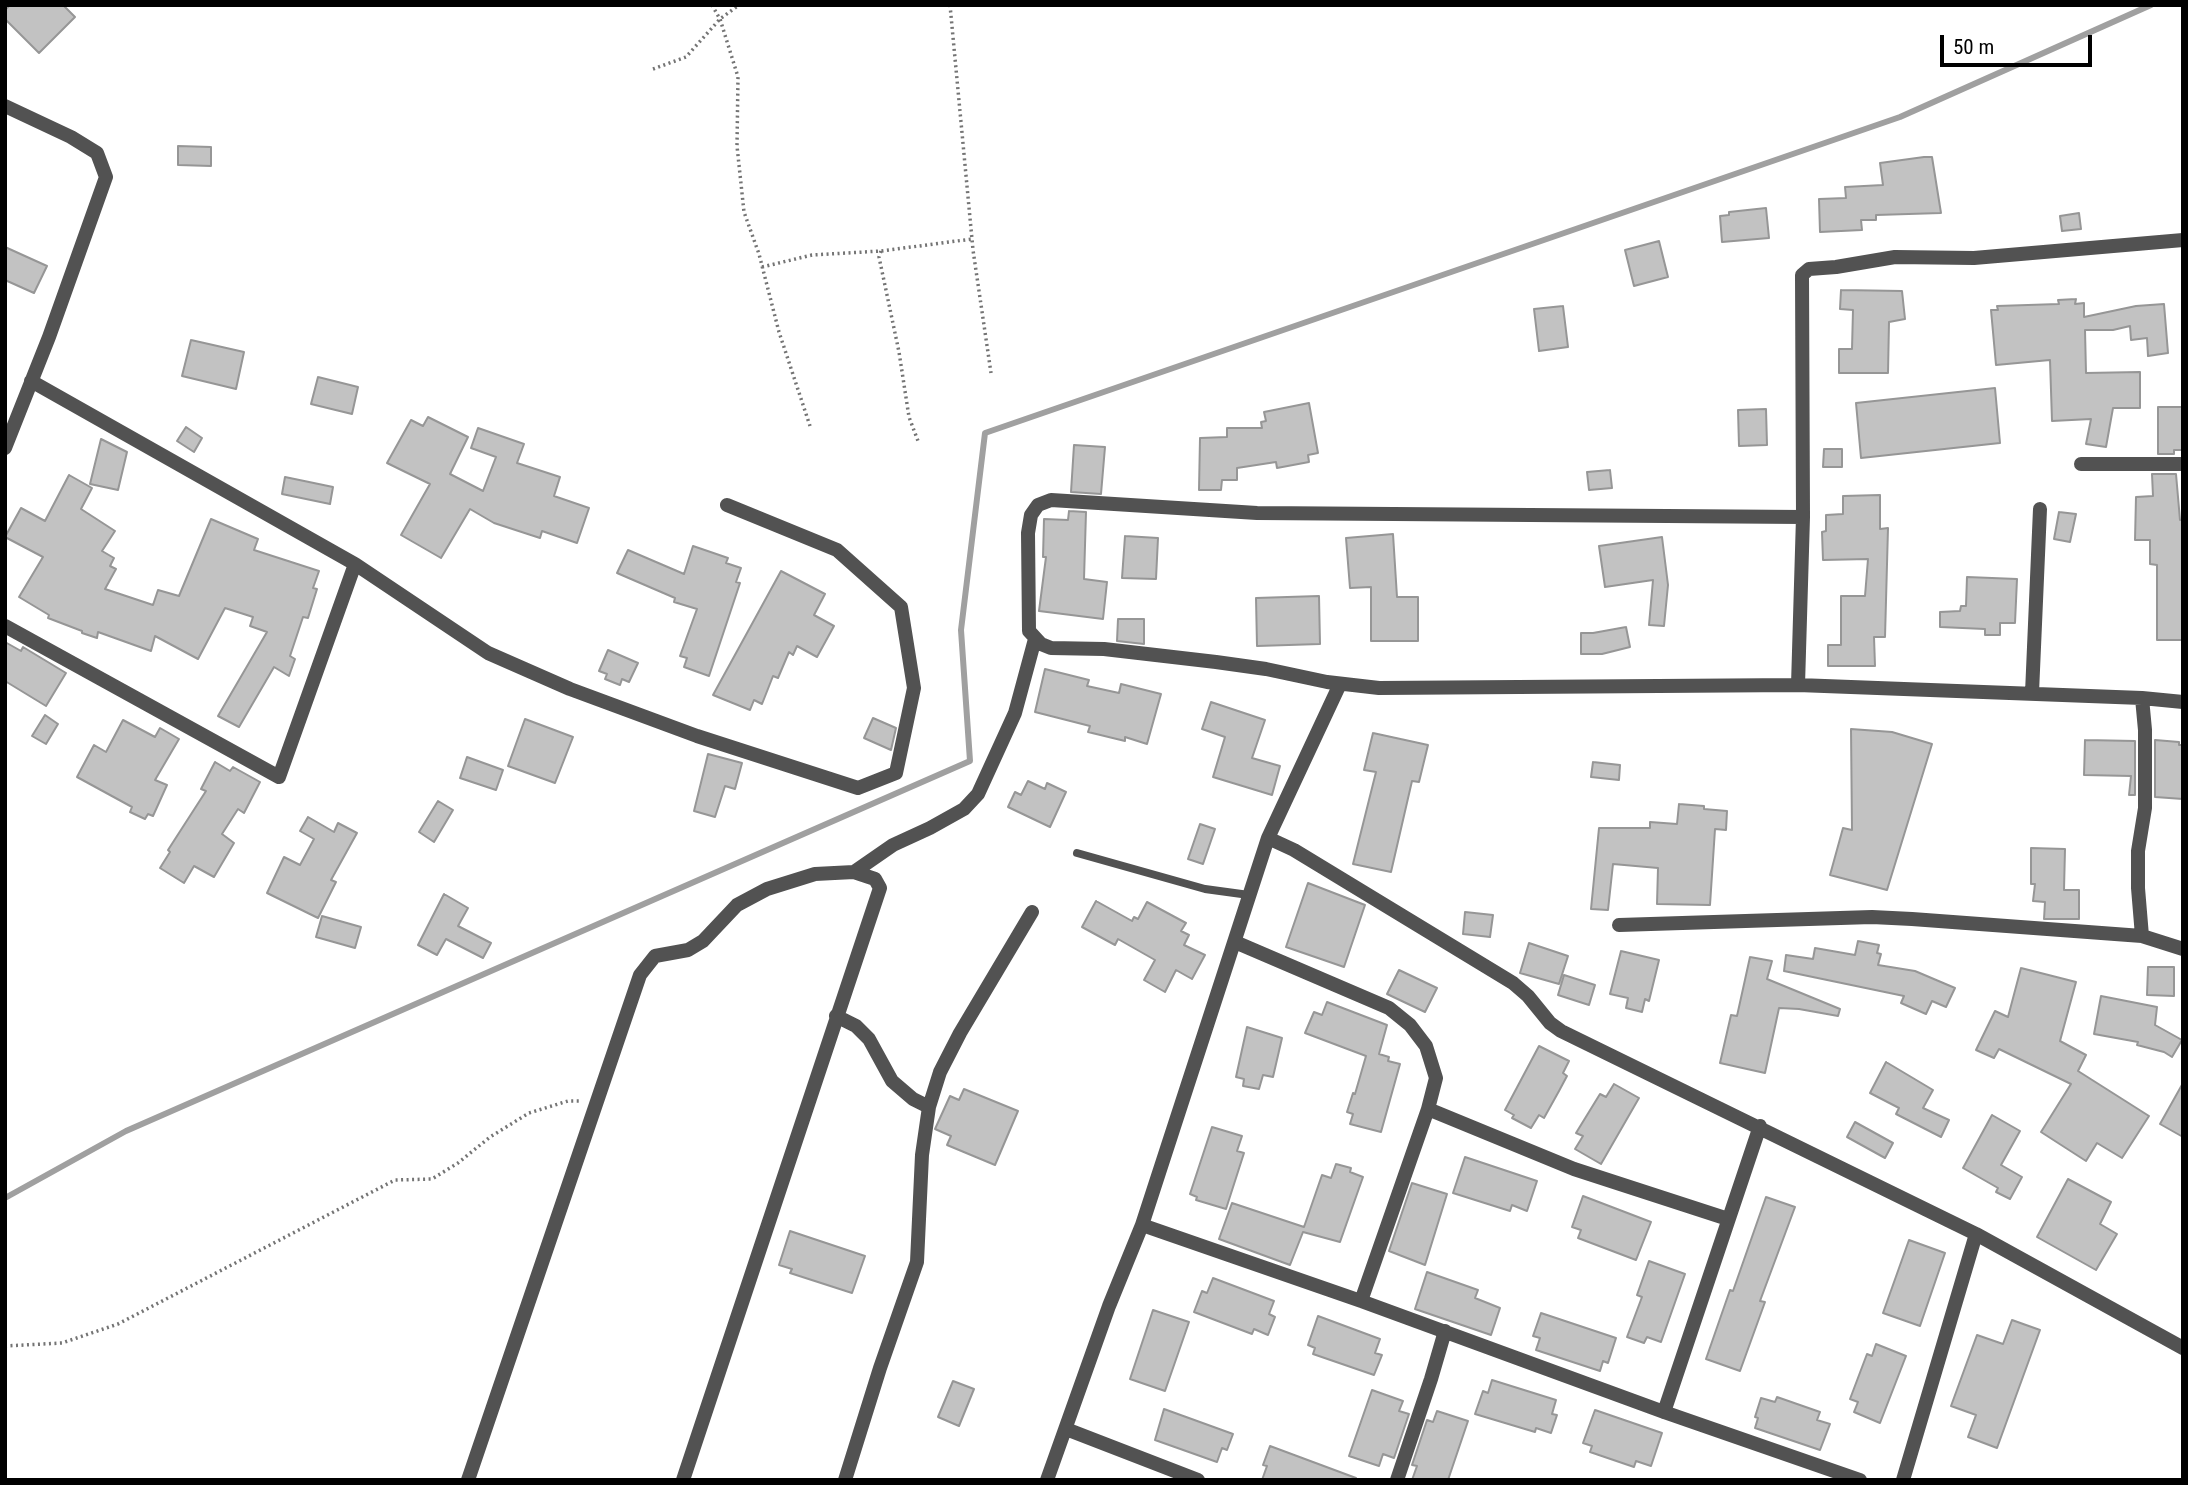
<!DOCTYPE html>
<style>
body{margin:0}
#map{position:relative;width:2188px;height:1485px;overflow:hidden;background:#fff;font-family:"Roboto Condensed",sans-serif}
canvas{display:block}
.frame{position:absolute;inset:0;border:7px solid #000;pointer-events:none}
.scale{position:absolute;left:1940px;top:35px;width:152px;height:32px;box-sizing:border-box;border:4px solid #000;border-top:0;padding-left:9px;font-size:21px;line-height:24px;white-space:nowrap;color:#000;-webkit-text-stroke:5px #fff;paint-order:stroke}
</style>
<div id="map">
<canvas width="2188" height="1485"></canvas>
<div class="frame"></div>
<div class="scale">50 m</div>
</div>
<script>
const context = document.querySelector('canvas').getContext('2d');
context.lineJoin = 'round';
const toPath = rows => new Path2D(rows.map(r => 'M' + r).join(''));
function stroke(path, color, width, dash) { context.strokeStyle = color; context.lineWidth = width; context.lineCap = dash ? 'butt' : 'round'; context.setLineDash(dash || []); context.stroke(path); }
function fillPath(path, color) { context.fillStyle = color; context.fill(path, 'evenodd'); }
stroke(toPath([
 [5,1198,126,1131,970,761,961,630,985,433,1900,117,2151,5]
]), '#a0a0a0', 6);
const building = toPath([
 [10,5,63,5,75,17,39,53,5,19,5,10,10,5],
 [178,146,211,147,211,166,178,165,178,146],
 [1924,157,1932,157,1941,213,1876,215,1876,220,1861,220,1862,230,1820,232,1819,199,1846,198,1845,187,1883,185,1880,163,1924,157],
 [1766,208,1769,238,1722,242,1720,216,1729,215,1729,212,1766,208],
 [2079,213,2081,229,2062,231,2060,216,2079,213],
 [1659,241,1668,277,1634,286,1625,250,1659,241],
 [5,247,47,266,34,293,5,280,5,247],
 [1841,290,1902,291,1905,319,1889,322,1888,373,1839,373,1839,349,1852,349,1853,310,1840,309,1841,290],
 [2076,299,2075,304,2084,303,2084,317,2136,306,2164,304,2168,353,2148,356,2147,338,2131,340,2130,326,2113,330,2085,330,2086,373,2140,372,2140,408,2113,408,2106,447,2086,444,2091,419,2052,421,2050,360,1996,365,1991,310,1998,310,1997,306,2059,304,2058,300,2076,299],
 [1563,306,1568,347,1539,351,1534,309,1563,306],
 [191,340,244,352,236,389,182,376,191,340],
 [318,377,358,387,352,414,311,404,318,377],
 [1995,388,2000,443,1861,458,1856,403,1995,388],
 [1309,403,1318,453,1308,455,1309,462,1277,468,1276,462,1237,468,1237,480,1222,480,1221,490,1199,490,1200,438,1227,437,1227,428,1262,428,1261,422,1266,421,1264,412,1309,403],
 [2158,407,2183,407,2183,450,2174,450,2174,454,2158,454,2158,407],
 [1766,409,1767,445,1739,446,1738,410,1766,409],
 [428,417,468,437,450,474,483,491,496,457,471,448,478,428,524,444,517,463,560,477,554,496,589,508,577,543,542,531,540,538,494,523,470,509,441,558,401,535,430,484,387,463,411,420,423,426,428,417],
 [186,427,202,438,194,452,177,441,186,427],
 [101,439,127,452,118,490,90,484,101,439],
 [1074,445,1105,447,1101,494,1071,492,1074,445],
 [1824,449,1842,449,1842,467,1823,467,1824,449],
 [1610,470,1612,488,1589,490,1587,472,1610,470],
 [2152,474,2176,474,2180,520,2183,520,2183,640,2157,640,2157,565,2150,564,2150,540,2135,540,2136,497,2153,496,2152,474],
 [69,475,92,488,81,509,115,531,102,551,114,558,110,566,116,569,105,589,153,605,158,590,179,596,211,519,258,539,254,550,319,571,313,588,317,589,308,618,303,617,290,656,295,659,289,676,274,667,239,727,218,716,267,632,250,626,253,617,225,608,198,659,155,636,151,651,98,632,97,638,82,633,82,631,48,618,49,615,19,597,43,557,5,537,21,508,45,521,69,475],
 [285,477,333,487,330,504,282,494,285,477],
 [1880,495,1880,529,1888,528,1885,637,1874,637,1875,666,1828,666,1828,645,1841,645,1841,596,1865,596,1868,559,1823,560,1822,532,1826,531,1826,515,1843,514,1843,496,1880,495],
 [1069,511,1086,512,1084,579,1107,582,1103,619,1039,611,1046,557,1043,557,1044,519,1068,520,1069,511],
 [2059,512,2076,514,2070,542,2054,539,2059,512],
 [1393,534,1397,597,1418,597,1418,641,1371,641,1371,587,1350,588,1346,538,1393,534],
 [1125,536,1158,538,1156,579,1122,578,1125,536],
 [1662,537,1668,585,1664,626,1649,625,1653,580,1605,587,1599,546,1662,537],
 [693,546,728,558,726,563,741,568,736,582,740,583,709,676,684,667,687,658,680,656,697,609,674,602,675,598,617,573,628,550,684,574,693,546],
 [781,571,825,594,814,615,834,626,817,657,797,646,793,655,789,652,778,678,773,676,762,704,754,700,750,710,713,695,781,571],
 [1967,577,2017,579,2015,623,2000,623,2000,635,1985,635,1985,629,1940,627,1940,612,1960,611,1961,606,1966,606,1967,577],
 [1319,596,1320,644,1257,646,1256,598,1319,596],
 [1118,619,1144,619,1144,644,1117,641,1118,619],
 [1626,627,1630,647,1602,654,1581,654,1581,633,1593,633,1626,627],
 [5,642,21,651,23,647,66,673,46,706,5,681,5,642],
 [608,650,638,663,629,682,622,679,620,685,605,679,607,674,599,671,608,650],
 [1045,669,1089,680,1087,686,1119,693,1121,684,1161,694,1147,744,1125,737,1125,741,1088,732,1090,726,1035,712,1045,669],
 [1211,702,1265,720,1252,758,1280,766,1272,795,1213,777,1225,737,1202,729,1211,702],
 [45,715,58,724,46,744,32,736,45,715],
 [873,718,896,728,891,750,864,738,873,718],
 [525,719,573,737,555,783,508,766,525,719],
 [123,720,155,737,160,728,179,739,155,780,167,785,153,816,148,814,145,819,130,812,132,807,77,777,94,745,106,752,123,720],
 [1851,729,1892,732,1932,744,1887,890,1830,875,1843,828,1852,830,1851,729],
 [1373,733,1428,745,1419,782,1412,781,1391,872,1353,864,1376,772,1364,770,1373,733],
 [2085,740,2135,741,2135,795,2129,795,2131,776,2084,775,2085,740],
 [2155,740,2179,742,2179,745,2183,745,2183,799,2155,797,2155,740],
 [708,754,742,763,735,789,725,786,715,817,694,811,708,754],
 [467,757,503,770,496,790,460,778,467,757],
 [215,762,230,771,233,767,260,782,244,813,238,809,222,834,234,843,214,877,194,866,184,883,160,868,170,852,168,850,206,791,201,789,215,762],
 [1593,762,1620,765,1619,780,1591,777,1593,762],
 [1028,781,1045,789,1047,783,1066,792,1050,827,1008,807,1015,792,1021,795,1028,781],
 [438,801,453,810,434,842,419,832,438,801],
 [1679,804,1704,806,1704,809,1727,811,1726,830,1715,829,1710,905,1657,904,1658,868,1613,864,1608,910,1591,909,1599,828,1650,828,1650,822,1677,824,1679,804],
 [308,817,334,832,338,823,357,833,331,880,336,882,318,918,267,893,284,857,300,865,314,839,300,831,308,817],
 [1200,824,1215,829,1203,864,1188,859,1200,824],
 [2031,848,2065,849,2064,890,2079,890,2079,919,2044,919,2045,902,2033,901,2035,884,2031,884,2031,848],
 [1308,883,1365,905,1344,967,1286,947,1308,883],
 [444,894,468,908,458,926,491,943,483,958,446,939,437,955,418,945,444,894],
 [1096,901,1132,921,1134,917,1138,919,1147,902,1186,923,1181,931,1189,935,1184,945,1205,955,1192,979,1176,970,1165,992,1144,980,1155,960,1118,939,1115,945,1082,927,1096,901],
 [1465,912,1493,915,1490,937,1463,934,1465,912],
 [322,916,361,927,355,948,316,937,322,916],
 [1858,941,1879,945,1877,953,1881,954,1878,965,1915,971,1955,988,1946,1007,1932,1001,1926,1014,1901,1003,1904,996,1784,971,1786,955,1813,959,1815,948,1855,955,1858,941],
 [1529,943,1568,956,1559,984,1520,973,1529,943],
 [1621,951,1659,960,1649,1001,1645,999,1642,1012,1626,1008,1628,998,1610,994,1621,951],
 [1750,957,1772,961,1767,979,1840,1009,1838,1016,1799,1009,1779,1008,1765,1073,1720,1063,1731,1015,1737,1016,1750,957],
 [2148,967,2174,967,2174,996,2147,995,2148,967],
 [2021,968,2076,982,2060,1041,2086,1055,2078,1071,2149,1116,2122,1158,2097,1143,2086,1161,2041,1132,2071,1084,1999,1049,1994,1058,1976,1050,1995,1011,2008,1017,2021,968],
 [1399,970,1437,988,1425,1012,1387,994,1399,970],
 [1564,975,1595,985,1589,1005,1558,995,1564,975],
 [2101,996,2157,1007,2155,1025,2182,1040,2172,1057,2164,1052,2137,1045,2138,1042,2094,1034,2101,996],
 [1327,1002,1387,1025,1379,1054,1389,1057,1388,1061,1400,1064,1381,1132,1350,1124,1353,1114,1347,1112,1353,1093,1355,1094,1366,1056,1305,1033,1314,1012,1322,1015,1327,1002],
 [1247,1027,1282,1038,1273,1077,1263,1075,1259,1089,1243,1086,1244,1079,1236,1077,1247,1027],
 [1539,1046,1569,1061,1563,1073,1567,1076,1559,1091,1544,1118,1539,1115,1531,1128,1512,1118,1514,1115,1505,1110,1539,1046],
 [1886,1062,1933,1090,1923,1108,1949,1120,1941,1137,1896,1114,1899,1108,1870,1093,1886,1062],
 [2183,1083,2183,1137,2160,1124,2183,1083],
 [1614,1084,1639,1098,1601,1164,1575,1149,1583,1136,1576,1133,1600,1094,1606,1097,1614,1084],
 [964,1089,1018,1111,995,1165,947,1145,951,1136,935,1129,950,1096,959,1100,964,1089],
 [1992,1115,2020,1131,2001,1165,2022,1177,2010,1199,1996,1192,1998,1188,1963,1168,1992,1115],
 [1855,1122,1893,1143,1885,1158,1847,1137,1855,1122],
 [1212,1127,1242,1136,1237,1151,1244,1153,1226,1209,1196,1200,1197,1197,1190,1194,1212,1127],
 [1465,1157,1537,1181,1527,1211,1512,1205,1510,1211,1453,1193,1465,1157],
 [1336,1164,1351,1168,1350,1172,1363,1177,1340,1242,1303,1232,1290,1265,1219,1239,1232,1203,1304,1227,1322,1175,1331,1178,1336,1164],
 [2068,1179,2111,1202,2100,1224,2117,1234,2096,1270,2037,1237,2068,1179],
 [1412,1183,1447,1194,1425,1265,1389,1251,1412,1183],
 [1583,1196,1651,1222,1636,1260,1578,1238,1581,1230,1572,1227,1583,1196],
 [1766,1197,1795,1207,1760,1301,1765,1302,1740,1371,1706,1359,1730,1290,1733,1291,1766,1197],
 [790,1231,865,1256,852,1293,790,1273,792,1269,779,1265,790,1231],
 [1909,1240,1945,1253,1920,1326,1883,1313,1909,1240],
 [1649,1261,1685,1274,1661,1342,1647,1337,1644,1343,1627,1337,1642,1297,1637,1295,1649,1261],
 [1427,1272,1478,1290,1475,1298,1500,1308,1491,1335,1415,1309,1427,1272],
 [1213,1278,1274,1301,1269,1314,1275,1317,1268,1335,1254,1329,1252,1334,1194,1312,1202,1291,1207,1293,1213,1278],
 [1153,1310,1189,1322,1165,1391,1130,1379,1153,1310],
 [1541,1313,1616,1338,1608,1363,1603,1361,1600,1371,1536,1350,1540,1338,1533,1336,1541,1313],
 [1318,1316,1380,1339,1375,1353,1382,1355,1374,1375,1313,1354,1315,1348,1308,1345,1318,1316],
 [2012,1320,2040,1330,1997,1448,1968,1437,1976,1415,1951,1406,1977,1335,2003,1344,2012,1320],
 [1876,1344,1906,1356,1880,1423,1854,1412,1858,1402,1850,1399,1867,1354,1872,1356,1876,1344],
 [1492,1380,1556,1400,1552,1414,1557,1415,1551,1433,1536,1428,1535,1432,1475,1414,1483,1391,1488,1393,1492,1380],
 [953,1381,974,1389,959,1426,938,1417,953,1381],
 [1372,1390,1403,1401,1399,1411,1409,1414,1394,1458,1383,1454,1379,1466,1349,1456,1372,1390],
 [1777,1397,1820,1412,1817,1420,1830,1424,1820,1450,1755,1428,1758,1418,1755,1417,1761,1398,1775,1402,1777,1397],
 [1164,1409,1233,1434,1227,1450,1222,1448,1217,1462,1155,1440,1164,1409],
 [1595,1410,1662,1433,1651,1466,1636,1461,1634,1467,1590,1452,1592,1446,1583,1443,1595,1410],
 [1437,1411,1468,1421,1448,1480,1412,1480,1417,1466,1412,1465,1427,1420,1433,1422,1437,1411],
 [1270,1446,1356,1478,1355,1480,1262,1480,1267,1466,1263,1465,1270,1446]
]);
fillPath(building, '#c2c2c2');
stroke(building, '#969696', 2);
stroke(toPath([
 [712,5,720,19,738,77,737,146,744,212,759,254,779,332,810,426],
 [950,5,973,250,991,373],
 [653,69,686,57,720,19,739,5],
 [881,251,879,257,899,352,909,417,918,441],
 [762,267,812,255,881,251,972,239],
 [5,1346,62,1343,118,1324,395,1180,432,1179,458,1163,490,1137,529,1113,568,1101,579,1101]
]), '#747474', 3.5, [2, 3.5]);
stroke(toPath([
 [1077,853,1205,889,1249,895]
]), '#525252', 8);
stroke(toPath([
 [5,106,71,137,97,153,106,177,49,337,5,448],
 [31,381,355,564,488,653,570,689,697,736,858,788,896,773,914,688,901,607,837,550,727,505],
 [2081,464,2183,464],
 [1803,517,1257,513,1051,500,1038,505,1031,515,1028,533,1029,631,1041,644,1051,648,1104,649,1216,662,1266,669,1327,682,1379,688,1798,685,2142,698,2183,702],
 [5,626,279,777,355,564],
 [1798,685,1803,517,1802,275,1809,269,1836,267,1895,257,1974,258,2183,240],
 [2032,693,2040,509],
 [1268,838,1294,850,1513,983,1528,996,1550,1023,1561,1031,1976,1234,2183,1348],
 [854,872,893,845,930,828,964,809,978,794,1015,713,1035,639],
 [1619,925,1872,917,1912,919,2142,936,2183,949],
 [2142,936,2138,888,2138,851,2145,808,2145,730,2142,698],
 [1235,942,1389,1008,1410,1025,1426,1046,1436,1078,1428,1109,1361,1301],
 [836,1016,856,1026,869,1039,892,1081,913,1099,929,1107],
 [1428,1109,1574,1169,1728,1219],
 [1142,1225,1361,1301,1664,1412,1860,1480],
 [1664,1412,1760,1126],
 [1066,1429,1198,1480],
 [468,1480,640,975,655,956,688,950,703,941,737,905,767,889,815,874,854,872,875,879,880,888,683,1480],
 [845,1480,880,1368,917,1262,922,1155,929,1107,940,1072,960,1033,1032,912],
 [1047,1480,1109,1306,1142,1225,1268,838,1340,684],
 [1397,1480,1431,1379,1445,1331],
 [1903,1480,1976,1234]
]), '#525252', 14);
</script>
